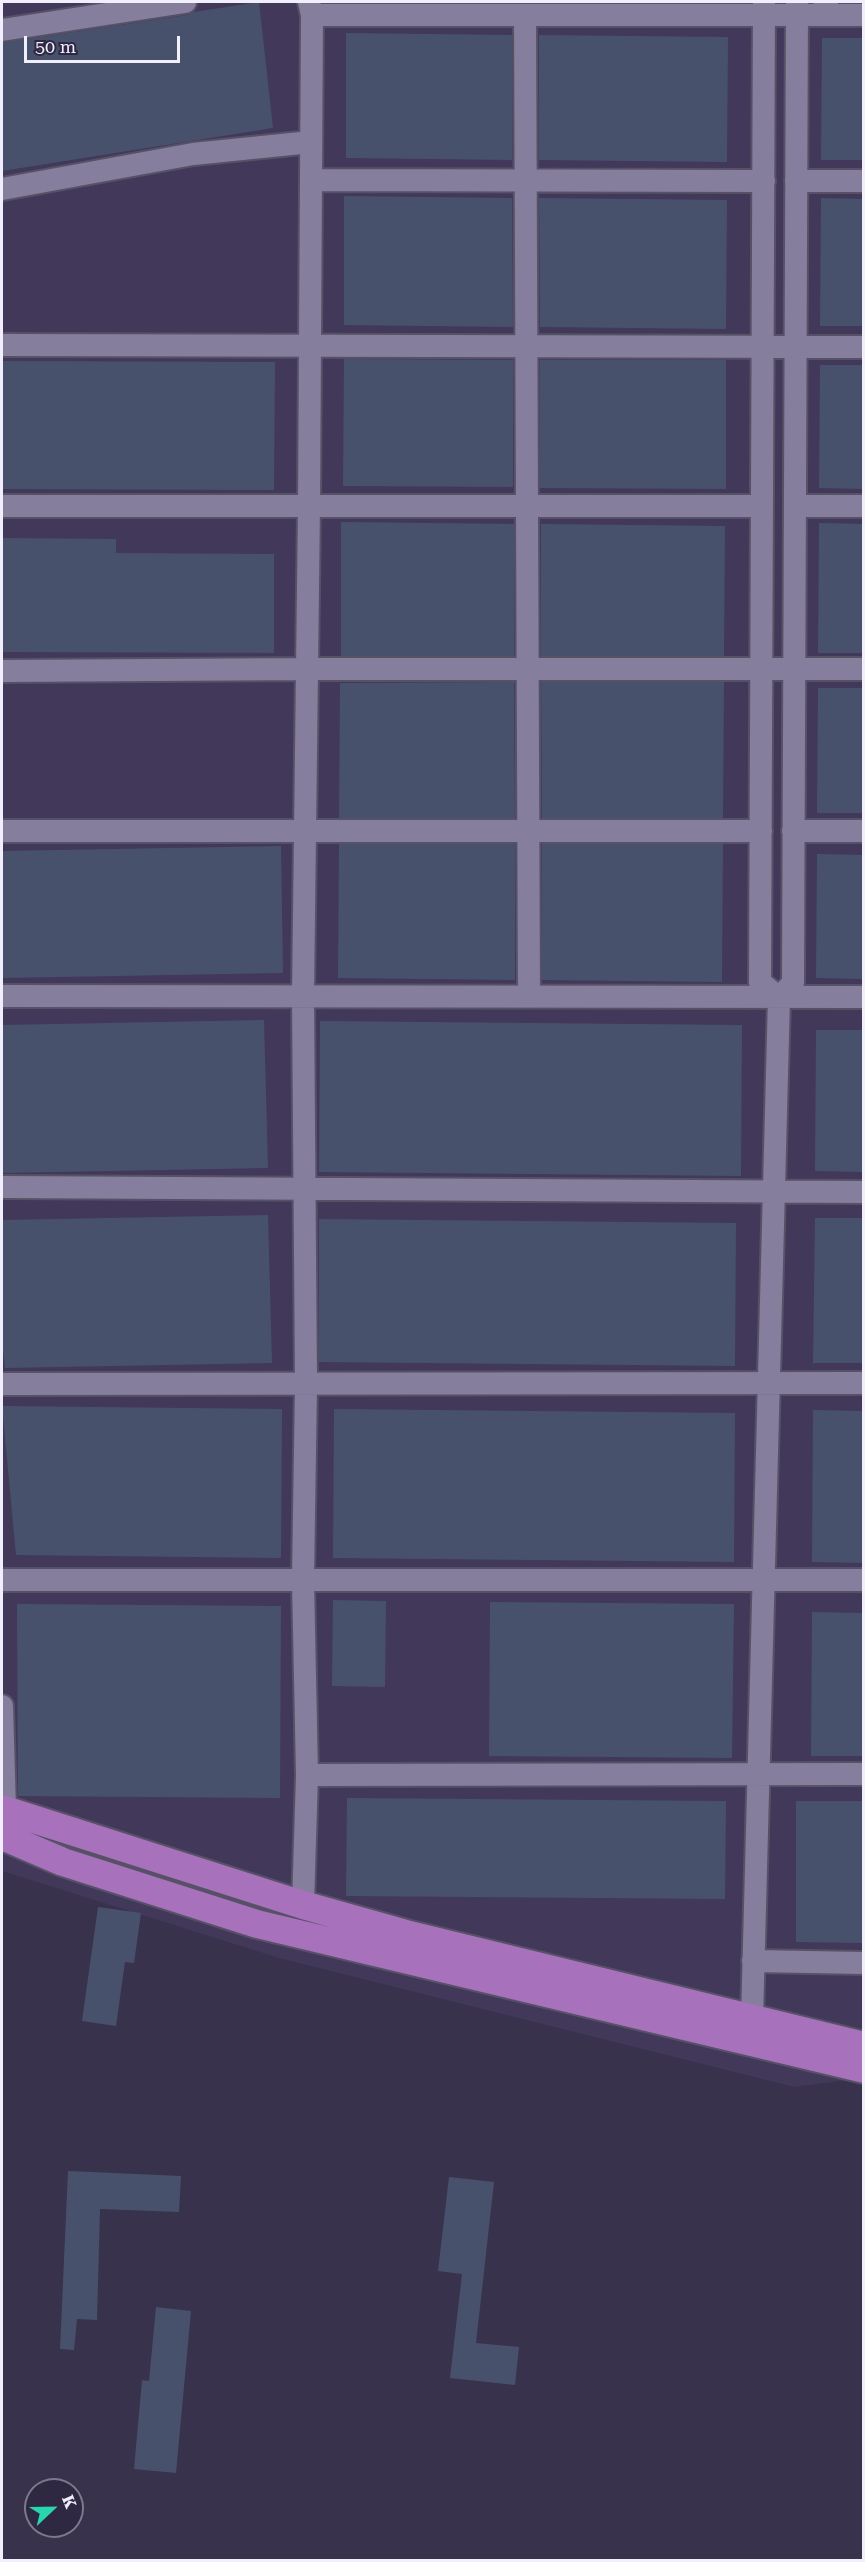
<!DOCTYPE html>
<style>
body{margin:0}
#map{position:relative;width:865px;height:2562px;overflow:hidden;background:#39324d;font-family:"Roboto Serif",serif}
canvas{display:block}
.frame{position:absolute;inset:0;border:3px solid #f2effd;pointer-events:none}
.north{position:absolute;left:24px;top:2478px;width:60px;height:60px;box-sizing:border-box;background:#2f2842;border:2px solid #7d788d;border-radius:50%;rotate:68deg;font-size:16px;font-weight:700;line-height:24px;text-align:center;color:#f2effd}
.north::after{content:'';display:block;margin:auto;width:21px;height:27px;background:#28d5ad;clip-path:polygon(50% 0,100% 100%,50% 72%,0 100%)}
.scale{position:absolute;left:24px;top:36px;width:156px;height:27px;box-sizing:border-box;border:3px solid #f2effd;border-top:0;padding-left:8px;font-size:18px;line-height:21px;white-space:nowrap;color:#f2effd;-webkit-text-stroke:4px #2f2842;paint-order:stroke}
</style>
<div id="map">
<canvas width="865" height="2562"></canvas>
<div class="frame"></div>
<div class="north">K</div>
<div class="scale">50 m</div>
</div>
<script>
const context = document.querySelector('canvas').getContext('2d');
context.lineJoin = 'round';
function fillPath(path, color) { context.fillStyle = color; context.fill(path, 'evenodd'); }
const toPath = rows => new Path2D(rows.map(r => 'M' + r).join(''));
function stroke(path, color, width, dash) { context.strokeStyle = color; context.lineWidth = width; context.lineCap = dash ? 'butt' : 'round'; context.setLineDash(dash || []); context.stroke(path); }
fillPath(toPath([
 [2,2,863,2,863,2078,794,2087,279,1958,2,1871]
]), '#41385a');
fillPath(toPath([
 [259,2,273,128,2,171,2,43,187,15,194,12],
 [346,33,512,35,512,160,346,158],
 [539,35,728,37,727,162,539,160],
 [822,38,864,38,864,160,821,160],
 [344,196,512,198,513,327,344,325],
 [539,198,727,200,726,329,540,327],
 [821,198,864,199,864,326,820,326],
 [344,359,513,360,513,487,343,486],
 [540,360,726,360,726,489,540,488],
 [2,361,275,362,274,490,2,489],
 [820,365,864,365,864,489,819,488],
 [341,522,514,524,514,656,341,656],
 [819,523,864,524,864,653,818,653],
 [541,524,725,526,724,656,541,656],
 [2,538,116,539,116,553,274,554,274,653,2,652],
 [514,682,515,818,339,818,340,683],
 [541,682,724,682,723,818,542,818],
 [818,688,864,688,864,813,817,813],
 [515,844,515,980,338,978,339,844],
 [542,844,723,844,722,982,542,980],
 [281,846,283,973,2,978,2,851],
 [817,854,864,855,864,979,816,978],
 [264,1020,268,1168,2,1173,2,1025],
 [320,1021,742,1025,741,1176,319,1172],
 [816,1030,864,1030,864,1172,815,1171],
 [268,1215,272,1363,5,1368,2,1341,2,1220],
 [815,1218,864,1218,864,1363,813,1363],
 [319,1219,736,1223,735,1366,319,1362],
 [2,1406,282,1409,281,1558,16,1555],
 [334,1409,735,1413,734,1562,333,1558],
 [813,1410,864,1411,864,1563,812,1562],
 [333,1600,386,1601,385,1687,332,1686],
 [490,1602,734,1604,732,1758,489,1756],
 [17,1604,281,1606,280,1798,18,1796],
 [812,1612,864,1613,864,1756,811,1756],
 [347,1798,726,1801,725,1899,346,1896],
 [796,1801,864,1801,864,1943,796,1942],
 [98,1907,141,1913,134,1963,125,1962,116,2026,82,2021],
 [68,2171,181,2176,179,2212,100,2209,97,2320,77,2319,74,2350,60,2349],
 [449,2177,494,2182,476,2343,519,2347,515,2385,450,2378,462,2274,438,2271],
 [156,2307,191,2311,176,2473,134,2469,142,2380,149,2381]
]), '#48516c');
const minor = toPath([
 [764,2,760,982,779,998],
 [312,15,820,15,827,2],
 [525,15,529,996],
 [820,15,864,15],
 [2,30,185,2],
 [311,180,764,181],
 [796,181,864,181],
 [2,189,193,154,311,142],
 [2,345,864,347],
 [2,506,762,506],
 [795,506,864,506],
 [2,671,308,669,864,669],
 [2,831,761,831],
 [793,831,864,831],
 [2,996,864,997],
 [2,1187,864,1192],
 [2,1384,864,1383],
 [2,1580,864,1580],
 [2,1706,5,1810],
 [307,1775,864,1774],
 [303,1905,307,1775,303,1580,306,1384,303,996,309,506,312,15,309,2],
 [753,1961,864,1963],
 [752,2020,779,998,793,983,797,2]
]);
const major = toPath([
 [2,1809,303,1905,406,1934,864,2046],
 [2,1836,63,1862,257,1924,864,2069]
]);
stroke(minor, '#575167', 26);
stroke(major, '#575167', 32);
stroke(minor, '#857e9d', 22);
stroke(major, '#a771bb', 28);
</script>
